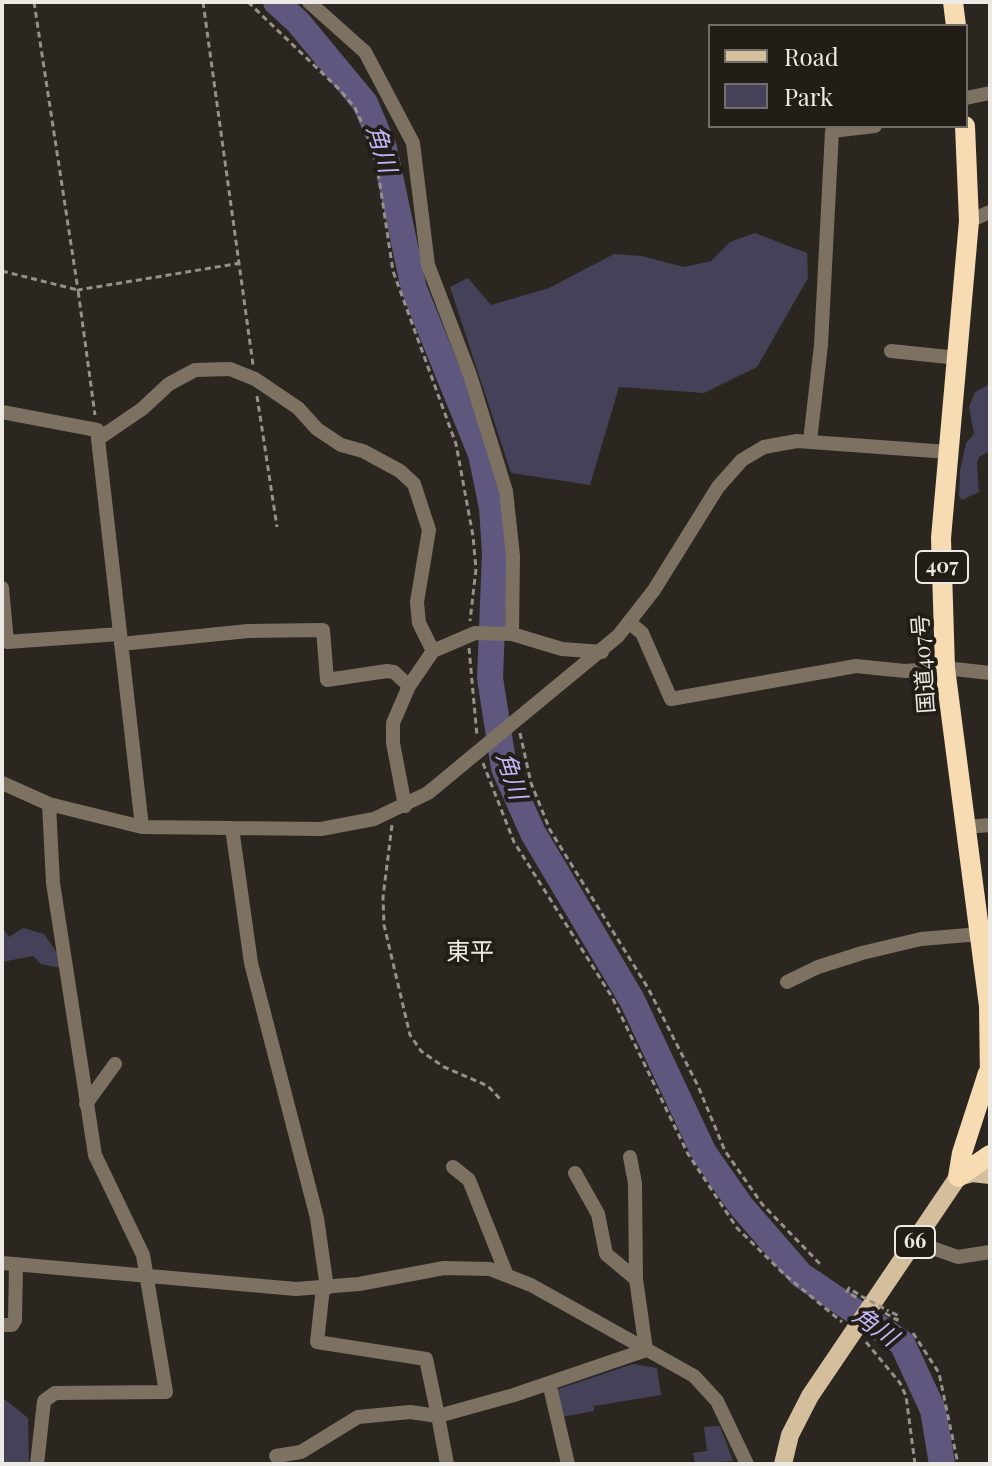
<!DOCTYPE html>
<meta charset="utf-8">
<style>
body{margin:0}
#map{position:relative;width:992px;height:1466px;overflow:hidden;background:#2b261f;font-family:"Playfair Display",serif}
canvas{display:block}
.frame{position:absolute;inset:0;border:4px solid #ede9e4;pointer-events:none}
.legend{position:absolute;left:708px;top:24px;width:260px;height:104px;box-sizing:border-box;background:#221d16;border:2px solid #736f68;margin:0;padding:10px 14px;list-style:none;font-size:24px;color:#ede9e4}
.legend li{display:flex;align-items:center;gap:16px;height:40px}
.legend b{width:40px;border:2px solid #736f68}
</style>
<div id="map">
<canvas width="992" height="1466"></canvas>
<div class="frame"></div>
<ul class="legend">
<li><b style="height:10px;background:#d4be9c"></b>Road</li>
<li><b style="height:22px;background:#454159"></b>Park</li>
</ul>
</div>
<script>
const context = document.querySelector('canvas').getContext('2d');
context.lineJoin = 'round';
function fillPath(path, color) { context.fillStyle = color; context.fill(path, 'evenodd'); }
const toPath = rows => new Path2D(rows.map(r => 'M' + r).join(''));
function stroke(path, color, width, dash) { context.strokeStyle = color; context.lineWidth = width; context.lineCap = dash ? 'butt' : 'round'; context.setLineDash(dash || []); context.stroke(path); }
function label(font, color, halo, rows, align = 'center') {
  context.font = font + ' "Playfair Display","Noto Sans JP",serif'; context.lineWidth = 8; context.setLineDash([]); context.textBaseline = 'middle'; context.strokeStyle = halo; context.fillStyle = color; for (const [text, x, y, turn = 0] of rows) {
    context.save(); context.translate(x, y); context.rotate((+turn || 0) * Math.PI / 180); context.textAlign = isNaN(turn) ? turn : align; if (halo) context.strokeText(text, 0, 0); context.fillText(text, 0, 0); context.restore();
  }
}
fillPath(toPath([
 [755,233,807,253,808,278,757,367,704,393,619,387,590,485,511,473,450,287,468,278,491,305,549,288,614,254,642,256,684,267,711,261,730,242],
 [990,384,990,451,979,457,977,464,979,492,962,500,959,496,960,471,966,443,974,434,969,407,975,392],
 [2,927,9,937,23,928,44,934,58,954,61,968,41,964,33,956,2,962],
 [633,1364,657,1368,661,1395,594,1406,594,1411,562,1417,555,1390],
 [2,1397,28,1418,29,1464,2,1464],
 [720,1426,733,1461,695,1464,693,1453,707,1451,704,1427]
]), '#454159');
stroke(toPath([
 [276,2,298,22,365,103,384,148,414,289,481,454,492,508,495,553,490,678,504,768,533,833,632,1000,704,1153,741,1206,801,1275,902,1343,933,1410,942,1464]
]), '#5f577d', 26);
stroke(toPath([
 [34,2,78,290,241,263],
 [203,2,253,365],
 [248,2,340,90,355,108,368,136,377,165,393,271,456,444,473,536,476,569,470,621],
 [2,271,78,290,95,415],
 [257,396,277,527],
 [469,648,477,736],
 [520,733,531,783,550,830,648,988,698,1086,725,1151,762,1204,821,1265],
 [483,763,514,842,612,997,688,1154,737,1228,784,1274,842,1322],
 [392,825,383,897,384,925,410,1035,421,1051,444,1067,488,1086,501,1100],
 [858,1294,849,1288,847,1292,859,1299],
 [885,1313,897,1320,899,1316,887,1310],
 [913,1333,939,1373,958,1464],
 [866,1342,900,1383,906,1396,915,1464]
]), '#96918b', 3, [6, 4]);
stroke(toPath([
 [309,2,365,52,413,143,428,265,470,375,506,491,513,556,512,634],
 [966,98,990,93],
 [969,221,990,212],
 [891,351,958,358],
 [2,412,97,430,142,827],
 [98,439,142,409,169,384,195,370,230,369,255,379,298,408,317,429,341,445,363,451,400,471,414,484,429,530,417,602,419,623,433,651],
 [810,441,821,345,832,131,875,126],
 [2,588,7,642,120,634],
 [630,623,642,633,671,699,856,666,905,671,945,668,990,673],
 [121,644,248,631,323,630,327,680,387,671,394,672,409,686],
 [2,783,49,804,142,827,321,829,374,819,428,793,618,636,654,590,718,487,742,460,764,447,797,441,948,452],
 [405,806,393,743,393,723,409,686,433,651,475,633,512,634,562,649,602,652],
 [966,827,990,825],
 [232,828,251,963,317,1218,327,1288],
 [787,982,818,967,862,953,921,939,980,934],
 [86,1104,115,1064],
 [630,1157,635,1183,636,1279],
 [453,1167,469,1180,506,1273],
 [915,1242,958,1257,990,1252],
 [2,1263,296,1289,359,1284,444,1268,490,1269,531,1285,694,1376,717,1401,747,1464],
 [2,1325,12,1325,15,1320,16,1265],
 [549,1383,568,1464],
 [276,1456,301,1452,358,1417,410,1412,438,1416,426,1359,317,1342,323,1288],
 [37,1464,44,1401,55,1393,166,1392,143,1255,95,1155,53,883,49,804],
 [447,1464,438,1416,514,1395,646,1350,636,1279,606,1254,598,1214,575,1173]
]), '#7d7262', 14);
stroke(toPath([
 [783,1464,790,1435,810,1396,958,1177,972,1173,990,1175]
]), '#d4be9c', 18);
stroke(toPath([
 [953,2,956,26],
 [965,126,969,221,941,538,945,668,989,1006,990,1080],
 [958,1177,962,1153,988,1073],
 [958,1177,990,1155]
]), '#f6dbb3', 20);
stroke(toPath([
 [861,1296,887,1310]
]), '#96918b', 3, [6, 4]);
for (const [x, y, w] of [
 [942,567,52],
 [915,1242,40]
]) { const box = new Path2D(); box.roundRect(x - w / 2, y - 16, w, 32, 6); context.fillStyle = '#221d16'; context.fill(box); stroke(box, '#ede9e4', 2); }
label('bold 20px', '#ede9e4', null, [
 ["407",942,567],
 ["66",915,1242]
]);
label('22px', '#ede9e4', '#221d16', [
 ["国道407号",924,664,-94]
]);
label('italic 24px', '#c1b5f6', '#221d16', [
 ["角川",381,149,73],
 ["角川",511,776,72],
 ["角川",875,1327,36]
]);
label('24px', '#ede9e4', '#221d16', [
 ["東平",470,953]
]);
</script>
